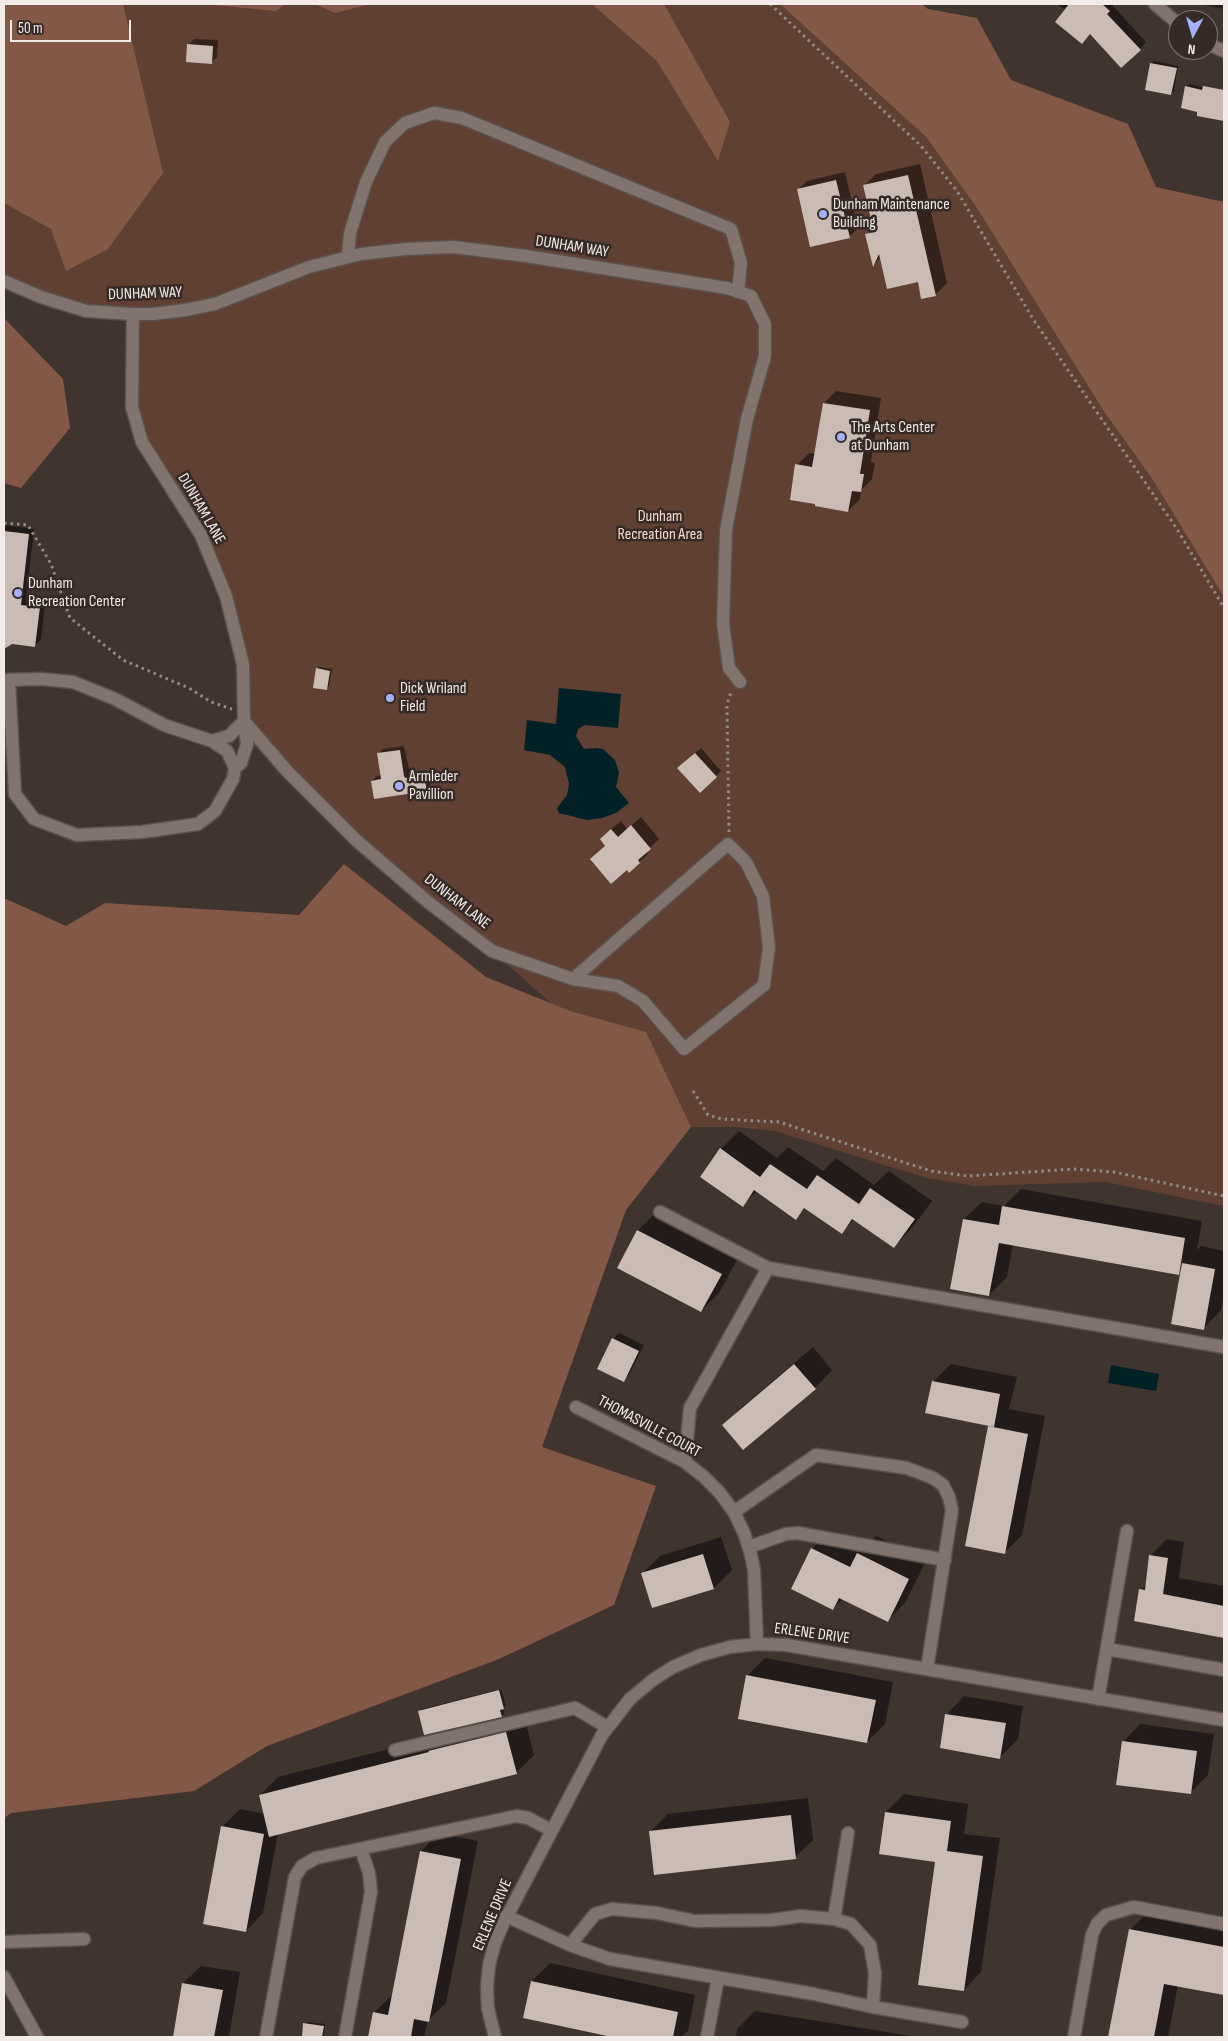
<!DOCTYPE html>
<style>
body{margin:0}
#map{position:relative;width:1228px;height:2041px;overflow:hidden;background:#40342f;font-family:"Sofia Sans Condensed",sans-serif}
canvas{display:block}
.frame{position:absolute;inset:0;border:5px solid #f2ebe7;pointer-events:none}
.north{position:absolute;left:1168px;top:10px;width:50px;height:50px;box-sizing:border-box;background:#352a25;border:1px solid #817773;border-radius:50%;rotate:186deg;font-size:14px;font-weight:700;line-height:20px;text-align:center;color:#f2ebe7}
.north::after{content:'';display:block;margin:auto;width:18px;height:22px;background:#a6b1fc;clip-path:polygon(50% 0,100% 100%,50% 72%,0 100%)}
.scale{position:absolute;left:10px;top:20px;width:121px;height:22px;box-sizing:border-box;border:2px solid #f2ebe7;border-top:0;padding-left:6px;font-size:15px;line-height:18px;white-space:nowrap;color:#f2ebe7;-webkit-text-stroke:4px #352a25;paint-order:stroke}
</style>
<div id="map">
<canvas width="1228" height="2041"></canvas>
<div class="frame"></div>
<div class="north">N</div>
<div class="scale">50 m</div>
</div>
<script>
const context = document.querySelector('canvas').getContext('2d');
context.lineJoin = 'round';
function fillPath(path, color) { context.fillStyle = color; context.fill(path, 'evenodd'); }
const toPath = rows => new Path2D(rows.map(r => 'M' + r).join(''));
function stroke(path, color, width, dash) { context.strokeStyle = color; context.lineWidth = width; context.lineCap = dash ? 'butt' : 'round'; context.setLineDash(dash || []); context.stroke(path); }
function label(font, color, halo, rows, align = 'center') {
  context.font = font + ' "Sofia Sans Condensed",sans-serif'; context.lineWidth = 5; context.setLineDash([]); context.textBaseline = 'middle'; context.strokeStyle = halo; context.fillStyle = color; for (const [text, x, y, turn = 0] of rows) {
    context.save(); context.translate(x, y); context.rotate((+turn || 0) * Math.PI / 180); context.textAlign = isNaN(turn) ? turn : align; if (halo) context.strokeText(text, 0, 0); context.fillText(text, 0, 0); context.restore();
  }
}
fillPath(toPath([
 [4,4,780,4,926,137,977,207,1105,413,1153,480,1224,597,1224,1206,1105,1182,975,1186,926,1178,775,1131,735,1127,691,1127,492,951,356,840,244,721,243,664,201,535,142,442,132,407,133,315,86,311,4,281]
]), '#5f4033');
fillPath(toPath([
 [4,4,123,4,163,173,108,249,66,271,51,229,4,203],
 [202,4,285,4,276,11],
 [315,4,370,4,335,13],
 [592,4,664,4,730,122,718,161,657,61],
 [780,4,922,4,928,9,977,18,1011,80,1128,124,1156,187,1224,202,1224,597,1153,480,1105,413,977,208,926,137],
 [4,318,63,379,70,428,21,488,4,483],
 [344,864,486,977,570,1011,646,1032,691,1127,626,1210,542,1447,656,1486,614,1605,499,1659,267,1746,194,1791,11,1813,4,1818,4,898,66,926,105,903,299,915]
]), '#835847');
fillPath(toPath([
 [559,688,621,694,618,728,585,725,578,729,576,736,584,749,597,748,603,749,615,760,619,773,616,787,629,803,616,813,602,818,587,820,559,813,557,808,567,795,569,784,565,767,550,755,524,750,527,720,556,724],
 [1111,1365,1159,1374,1156,1391,1108,1383]
]), '#012126');
fillPath(toPath([
 [1056,4,1115,4,1113,6,1146,42,1140,49,1091,33,1082,42,1066,10],
 [1204,4,1224,4,1224,9,1204,5],
 [194,39,218,40,217,57,211,63,188,45],
 [1154,61,1178,66,1174,91,1171,94,1151,63],
 [1189,84,1224,93,1224,120,1198,115,1186,87],
 [920,164,947,283,935,295,919,281,881,257,873,265,867,235,874,227,864,186,876,174],
 [845,172,858,228,849,237,798,190,807,181],
 [836,391,881,398,871,462,875,463,872,479,861,490,860,499,848,511,797,465,809,453,816,454,824,403],
 [4,525,34,529,26,600,45,602,41,640,35,645,12,642,5,647,4,645],
 [320,667,332,669,329,686,327,689,317,669],
 [404,746,410,773,429,771,431,785,426,790,372,781,377,776,382,775,378,754,383,749],
 [701,748,721,771,716,776,685,762],
 [641,817,659,839,646,851,648,854,639,862,606,845,610,830,621,821,627,829],
 [739,1131,777,1158,788,1147,823,1171,836,1158,874,1185,889,1171,932,1201,911,1229,894,1247,855,1219,841,1232,806,1207,796,1218,757,1191,742,1205,721,1149],
 [1021,1189,1202,1221,1197,1250,1201,1246,1224,1251,1224,1295,1221,1310,1204,1328,1182,1270,1178,1273,1013,1244,1007,1277,989,1295,964,1219,982,1202,1004,1206],
 [656,1213,739,1256,719,1293,701,1311,619,1268,638,1230],
 [619,1333,644,1345,629,1375,623,1380,613,1339],
 [813,1347,832,1370,815,1388,724,1425,742,1407],
 [951,1364,1017,1377,1009,1409,1045,1416,1022,1535,1004,1553,989,1426,991,1425,933,1382],
 [830,1531,864,1548,876,1536,926,1561,905,1603,888,1620,843,1599,833,1608,812,1549],
 [721,1537,732,1570,714,1588,652,1606,642,1574,660,1556],
 [1167,1539,1184,1542,1179,1578,1224,1586,1224,1637,1135,1620,1141,1590,1147,1584,1150,1556],
 [765,1658,893,1682,885,1724,867,1742,747,1676],
 [501,1689,506,1706,503,1708,504,1713,502,1716,419,1712,422,1709],
 [964,1696,1023,1706,1018,1739,1000,1757,941,1747,947,1714],
 [524,1715,534,1755,516,1773,278,1833,263,1913,246,1931,222,1827,240,1809,265,1814,260,1795,278,1777],
 [1140,1724,1214,1734,1208,1775,1190,1793,1123,1742],
 [904,1794,968,1804,964,1834,1000,1838,981,1972,964,1990,936,1861,886,1812],
 [808,1798,813,1840,795,1857,650,1832,668,1814],
 [439,1833,478,1841,446,2003,428,2020,424,2037,369,2037,374,2013,392,1995,421,1851],
 [1148,1912,1224,1926,1224,1994,1178,1985,1168,2037,1110,2037,1130,1930],
 [550,1963,695,1995,688,2031,681,2037,618,2037,524,2017,532,1981],
 [201,1966,240,1972,229,2037,174,2037,183,1983],
 [755,2011,918,2037,736,2037,737,2029],
 [307,2022,325,2024,324,2037,303,2037,305,2024]
]), '#0007');
fillPath(toPath([
 [1069,4,1102,4,1110,11,1107,14,1141,50,1121,68,1090,34,1082,44,1055,22],
 [187,44,213,46,212,64,186,62],
 [1150,63,1177,68,1171,95,1145,90],
 [1185,86,1202,90,1203,86,1224,90,1224,121,1197,116,1197,112,1181,108],
 [908,175,936,296,921,299,918,282,887,289,879,254,873,267,865,234,874,232,863,185],
 [836,180,850,238,810,247,797,189],
 [823,403,870,410,860,474,864,474,861,492,852,491,848,512,815,506,815,504,790,500,795,464,812,467],
 [4,531,29,534,21,605,40,607,35,647,12,644,4,649],
 [316,668,330,671,327,690,313,688],
 [400,750,404,776,405,778,424,775,427,791,374,799,371,781,381,779,377,753],
 [695,753,717,777,700,793,677,768],
 [631,825,651,849,638,860,640,863,629,873,627,870,611,884,590,859,605,846,600,839,611,829,618,837],
 [720,1148,760,1177,770,1164,807,1189,817,1175,859,1204,870,1188,915,1219,894,1248,852,1219,842,1234,804,1208,796,1220,754,1190,743,1207,700,1177],
 [1002,1206,1185,1238,1179,1275,999,1243,989,1296,950,1289,963,1219,999,1225],
 [637,1230,722,1274,701,1312,617,1268],
 [1182,1263,1215,1269,1204,1330,1171,1324],
 [612,1338,639,1351,624,1382,597,1369],
 [794,1364,816,1389,743,1450,722,1425],
 [932,1381,1000,1394,994,1427,925,1413],
 [988,1426,1028,1434,1005,1554,965,1546],
 [811,1548,850,1567,857,1553,909,1579,888,1622,839,1598,833,1610,791,1589],
 [703,1554,714,1589,652,1608,641,1573],
 [1149,1555,1168,1558,1163,1594,1224,1606,1224,1638,1134,1621,1139,1589,1145,1590],
 [746,1675,876,1700,867,1743,738,1719],
 [499,1690,504,1709,500,1710,502,1717,424,1735,418,1711],
 [945,1714,1006,1723,1000,1759,940,1748],
 [506,1732,517,1774,269,1837,259,1795,429,1752,428,1751],
 [1122,1741,1197,1751,1191,1794,1116,1785],
 [885,1812,951,1821,947,1851,983,1856,964,1991,918,1985,935,1862,879,1854],
 [791,1815,796,1859,654,1875,649,1831],
 [221,1826,264,1834,246,1932,203,1924],
 [420,1851,461,1859,429,2022,414,2019,411,2037,368,2037,373,2012,388,2015],
 [1129,1929,1224,1947,1224,1995,1164,1984,1154,2037,1108,2037],
 [531,1981,678,2012,673,2037,612,2037,523,2018],
 [182,1983,223,1990,214,2037,173,2037],
 [303,2023,324,2026,322,2037,302,2037]
]), '#cabbb5');
const minor = toPath([
 [1155,4,1178,24],
 [1208,44,1224,51],
 [348,257,350,233,366,182,385,142,405,123,434,113,462,118,731,229,741,263,738,292],
 [4,281,41,297,86,311,133,314,154,314,185,310,215,304,309,267,361,254,405,249,453,247,526,256,727,288,751,296,765,324,765,356,747,419,726,530,723,623,729,668,740,682],
 [4,680,41,679,73,682,115,699,164,725,212,741,229,736,244,721,243,664,226,596,201,535,142,442,132,407,133,314],
 [9,680,15,794,34,819,77,835,142,832,198,824,215,811,233,779,235,768,227,751,212,741],
 [244,721,287,771,356,840,428,902,492,951,573,979,618,986,643,1001,684,1049,764,985,769,947,763,896,746,862,728,844,573,979],
 [235,768,241,763,247,744,244,721],
 [660,1212,768,1268,1224,1347],
 [576,1407,685,1462,703,1476,720,1493,734,1512,744,1533,751,1555,754,1570,757,1644],
 [685,1462,690,1408,768,1268],
 [734,1512,816,1455,907,1468,933,1478,943,1485,949,1497,952,1510,927,1669],
 [749,1547,786,1534,798,1533,945,1560],
 [1107,1649,1224,1670],
 [1098,1699,1127,1531],
 [395,1750,575,1708,607,1727],
 [506,1916,570,1945,610,1959,814,1994,873,2007,875,1973,870,1945,851,1924,834,1919,801,1916,772,1920,695,1921,657,1913,612,1909,595,1914,570,1945],
 [834,1919,848,1833],
 [4,1942,84,1939],
 [4,1977,37,2037],
 [873,2007,962,2022],
 [266,2037,295,1877,302,1866,316,1858,517,1816,528,1818,551,1830],
 [345,2037,371,1892,369,1873,361,1849],
 [495,2037,488,2009,487,1987,489,1965,495,1943,504,1922,602,1735,630,1699,654,1679,673,1667,701,1655,730,1647,757,1644,786,1645,1224,1720],
 [707,2037,718,1978],
 [1074,2037,1092,1935,1097,1924,1106,1915,1134,1907,1224,1924]
]);
stroke(minor, '#5b524d', 15);
stroke(toPath([
 [770,4,921,146,957,191,1033,319,1177,529,1224,608],
 [4,523,28,525,51,564,70,618,123,660,189,688,211,702,232,709],
 [729,832,727,705,731,692],
 [693,1091,708,1115,722,1119,779,1122,931,1171,968,1176,1074,1169,1114,1172,1224,1196]
]), '#938985', 3, [2.5, 4]);
stroke(minor, '#81736e', 12);
for (const [x, y, r, color] of [
 [823,214,5,"#a6b1fc"],
 [841,437,5,"#a6b1fc"],
 [18,593,5,"#a6b1fc"],
 [390,698,5,"#a6b1fc"],
 [399,786,5,"#a6b1fc"]
]) { const dot = new Path2D(); dot.arc(x, y, r, 0, 2 * Math.PI); context.fillStyle = color; context.fill(dot); stroke(dot, '#352a25', 2); }
label('16px', '#f2ebe7', '#352a25', [
 ["Dunham Maintenance",833,205],
 ["Building",833,223],
 ["The Arts Center",851,428],
 ["at Dunham",851,446],
 ["Dunham",28,584],
 ["Recreation Center",28,602],
 ["Dick Wriland",400,689],
 ["Field",400,707],
 ["Armleder",409,777],
 ["Pavillion",409,795]
], 'left');
label('16px', '#f2ebe7', '#352a25', [
 ["DUNHAM WAY",572,247,9],
 ["DUNHAM WAY",145,294,-2],
 ["DUNHAM LANE",201,509,60],
 ["DUNHAM LANE",457,902,38],
 ["THOMASVILLE COURT",649,1427,28],
 ["ERLENE DRIVE",812,1634,8],
 ["ERLENE DRIVE",493,1915,-67]
]);
label('16px', '#f9dbcf', '#352a25', [
 ["Dunham",660,517],
 ["Recreation Area",660,535]
]);
</script>
